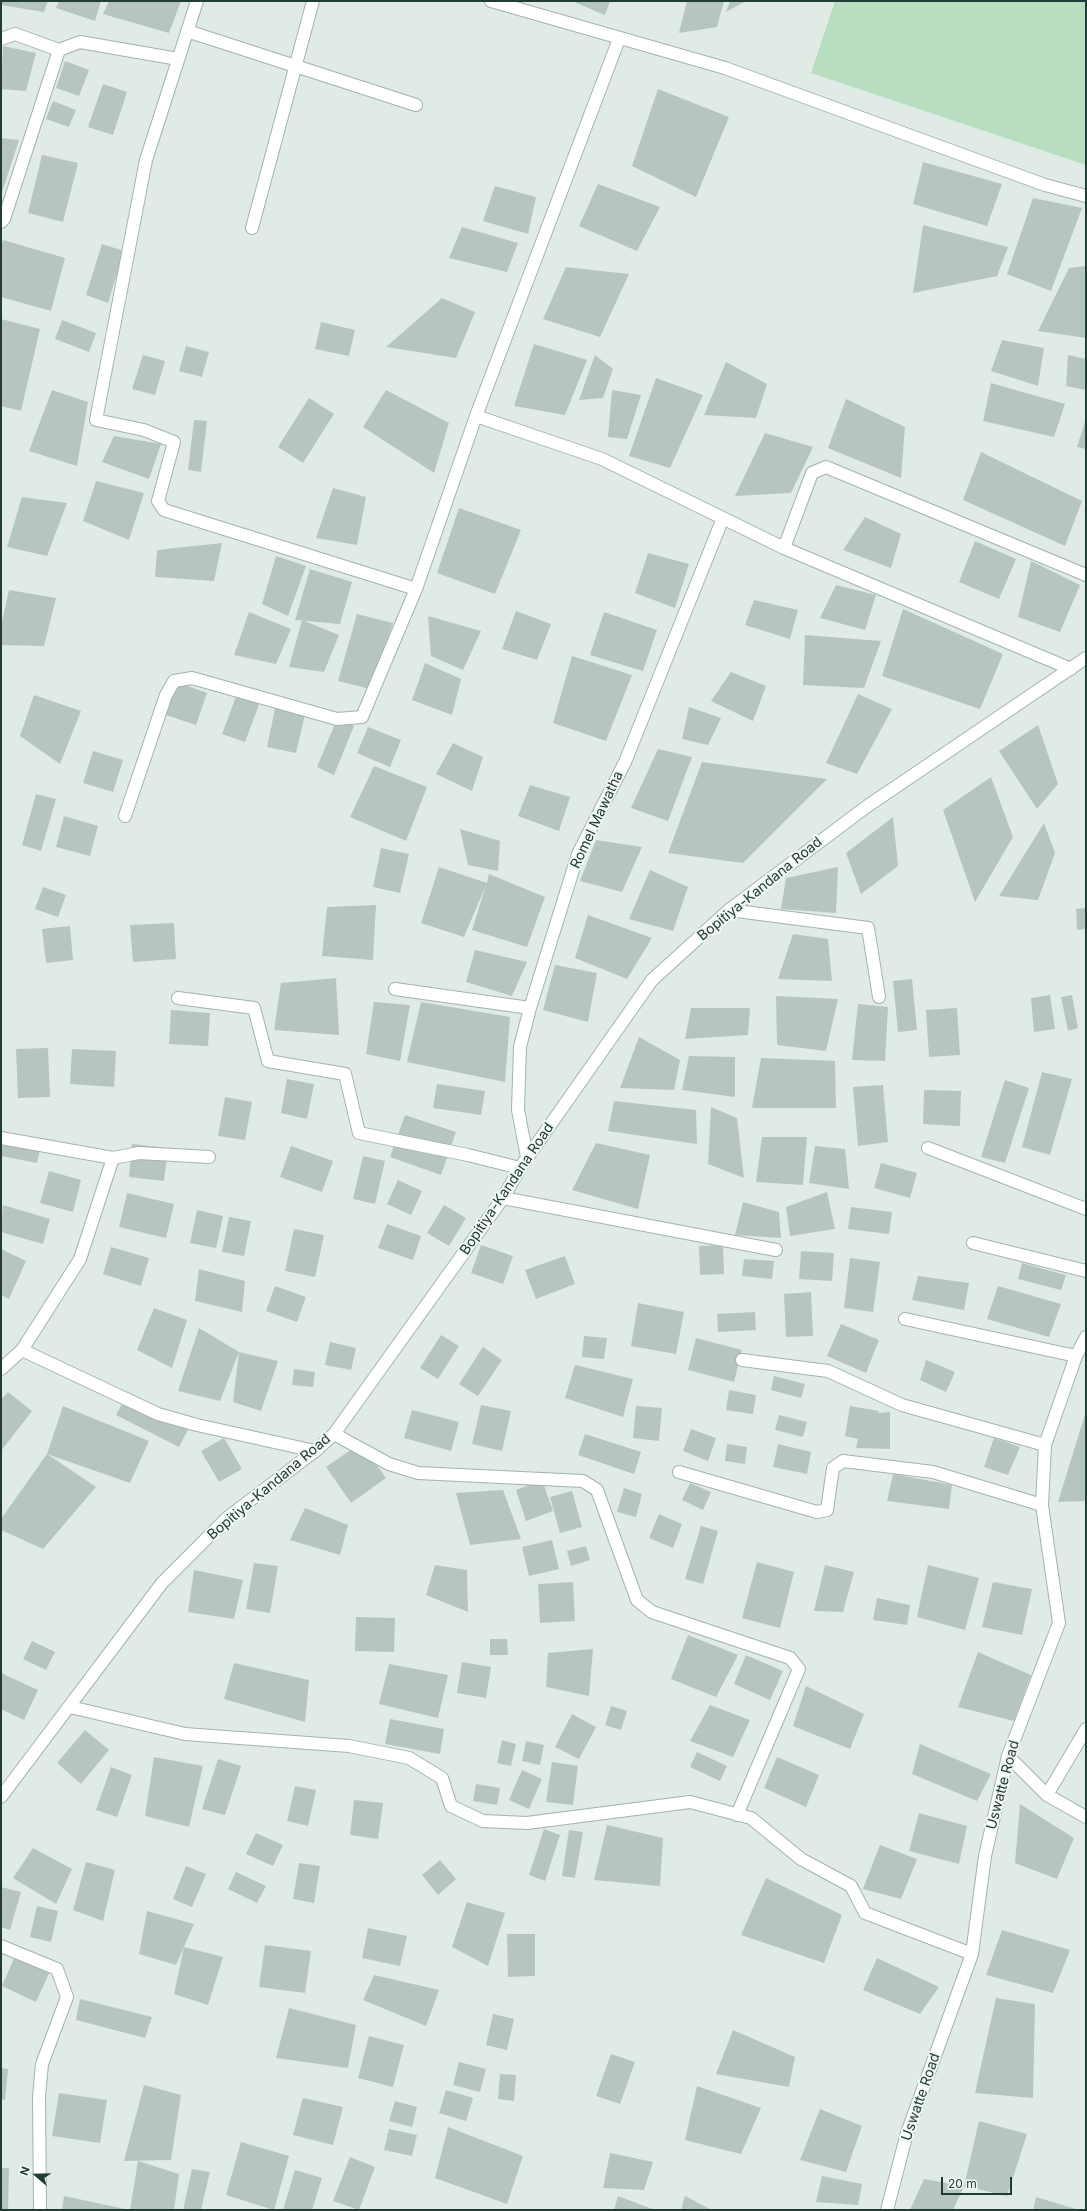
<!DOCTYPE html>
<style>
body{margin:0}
#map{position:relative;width:1087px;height:2211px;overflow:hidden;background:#e0ebe6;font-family:Inter,sans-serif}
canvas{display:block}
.frame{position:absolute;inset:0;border:2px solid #213c34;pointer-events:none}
.north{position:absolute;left:16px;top:2155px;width:40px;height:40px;-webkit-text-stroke:3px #f1f8f4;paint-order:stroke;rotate:290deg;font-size:11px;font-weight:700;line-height:16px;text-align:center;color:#213c34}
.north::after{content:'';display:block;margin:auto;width:14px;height:18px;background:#213c34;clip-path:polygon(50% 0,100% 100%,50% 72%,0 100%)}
.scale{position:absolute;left:941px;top:2177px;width:71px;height:18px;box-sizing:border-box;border:2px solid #213c34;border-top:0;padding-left:5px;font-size:12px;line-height:14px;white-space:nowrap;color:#213c34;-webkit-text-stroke:3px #f1f8f4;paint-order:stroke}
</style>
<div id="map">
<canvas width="1087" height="2211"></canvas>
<div class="frame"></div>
<div class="north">N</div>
<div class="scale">20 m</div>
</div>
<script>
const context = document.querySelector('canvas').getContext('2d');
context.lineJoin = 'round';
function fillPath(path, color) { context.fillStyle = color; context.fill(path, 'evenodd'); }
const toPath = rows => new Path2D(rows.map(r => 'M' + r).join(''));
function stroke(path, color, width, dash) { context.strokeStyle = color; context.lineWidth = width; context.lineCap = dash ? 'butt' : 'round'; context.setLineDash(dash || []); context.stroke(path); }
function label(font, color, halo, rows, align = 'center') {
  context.font = font + ' Inter,sans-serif'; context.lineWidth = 4; context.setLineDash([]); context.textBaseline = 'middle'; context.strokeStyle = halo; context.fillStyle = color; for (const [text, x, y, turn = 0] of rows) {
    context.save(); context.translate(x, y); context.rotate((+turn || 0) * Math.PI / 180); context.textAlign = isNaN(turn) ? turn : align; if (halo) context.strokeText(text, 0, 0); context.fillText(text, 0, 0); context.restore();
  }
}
fillPath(toPath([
 [835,1,1086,1,1086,165,811,73]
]), '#b9ddc1');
fillPath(toPath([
 [1,1,48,1,44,12,1,5],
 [59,1,101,1,95,21,56,8],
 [109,1,181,1,169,33,103,14],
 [576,1,610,1,605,15,576,3],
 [687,1,724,1,717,27,679,33],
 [730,1,746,1,726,12],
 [3,46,36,53,26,91,1,89],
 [65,61,89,70,79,96,56,88],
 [103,84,127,92,113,135,88,127],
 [658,89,729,117,696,197,632,166],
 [53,101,76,110,69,127,46,119],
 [1,138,19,140,1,195],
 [42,155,78,163,63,222,28,213],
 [923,162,1002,184,987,226,913,204],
 [598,184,660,207,637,251,579,226],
 [495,186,536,197,528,234,483,221],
 [1033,198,1082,208,1051,291,1007,274],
 [923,225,1008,247,997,276,913,293],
 [462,227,518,243,507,272,449,258],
 [3,240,65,258,51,311,1,297,1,248],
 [102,244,124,251,108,303,86,295],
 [1086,266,1086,338,1038,331,1069,268],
 [566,267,629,274,600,337,543,319],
 [442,298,475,312,456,358,386,347],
 [1,319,40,329,21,411,1,406],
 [62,320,96,333,89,352,55,339],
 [321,322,355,330,349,356,315,349],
 [1002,340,1044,348,1038,386,991,371],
 [534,344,587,360,565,415,514,406],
 [186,346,209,352,202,377,179,371],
 [143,355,165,361,155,395,132,389],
 [595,355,613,369,603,398,579,400],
 [1068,355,1086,359,1086,390,1066,386],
 [726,362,767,384,756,418,704,415],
 [656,378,703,395,670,468,629,456],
 [991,383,1065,404,1054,437,983,421],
 [52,390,88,402,77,466,29,451],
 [386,390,449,423,434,473,363,427],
 [612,390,641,395,627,439,608,437],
 [309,398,334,414,303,463,278,447],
 [846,399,905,427,901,478,828,448],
 [1086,418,1086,449,1077,447],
 [194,420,207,421,201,472,188,470],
 [765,433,813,447,791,493,735,496],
 [114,436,161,444,149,479,102,462],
 [981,452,1082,501,1065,546,963,500],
 [96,481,144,493,129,540,83,521],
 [333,488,366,497,357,545,316,538],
 [22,497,67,503,47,556,7,547],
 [459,508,521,530,495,594,437,573],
 [865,517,901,534,891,568,843,550],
 [975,541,1016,559,999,599,959,582],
 [222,543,214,581,155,577,157,550],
 [648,553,689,564,675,608,635,593],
 [276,556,306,566,288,616,262,604],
 [1031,561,1080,585,1060,632,1018,617],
 [310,569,352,582,340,624,295,620],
 [836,585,876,595,865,630,820,618],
 [9,590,56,598,44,646,1,645,1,627],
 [754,600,798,610,790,639,745,625],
 [903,609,1003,654,980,709,882,676],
 [516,611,551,624,537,660,502,649],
 [249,612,291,629,276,664,234,655],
 [604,612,657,630,643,671,590,655],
 [357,614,393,623,370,689,338,681],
 [428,616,481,631,463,670,431,656],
 [302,620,339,635,324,672,289,667],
 [805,635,881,641,864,688,803,685],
 [572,656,632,675,606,741,553,723],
 [425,663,461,679,452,715,412,700],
 [731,672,766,686,753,721,711,701],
 [174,681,207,693,196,725,163,714],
 [238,691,261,699,245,742,222,734],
 [858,694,892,709,857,774,826,763],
 [34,695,81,711,60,764,20,736],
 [276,704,306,710,296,753,267,747],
 [689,707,721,718,708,745,682,739],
 [337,719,354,726,334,775,317,767],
 [1038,725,1058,784,1037,809,999,751],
 [368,727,401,740,390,767,357,753],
 [453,743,483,757,472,791,436,774],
 [658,749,692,757,668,821,631,808],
 [93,751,123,760,113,792,83,783],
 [702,762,827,779,743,863,668,853],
 [374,766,427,787,406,841,350,817],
 [991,777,1013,837,975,902,943,810],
 [530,785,570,797,559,831,518,816],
 [36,794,56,799,41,851,22,845],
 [64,816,98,826,90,856,56,847],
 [893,817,898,866,861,894,846,853],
 [1044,823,1055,853,1038,900,999,896],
 [460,829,500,841,498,871,468,865],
 [596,840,642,847,622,892,580,881],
 [381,848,409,854,400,893,373,887],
 [439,867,487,883,489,874,545,897,527,947,472,930,486,885,464,937,421,923],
 [838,867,836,913,781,909,786,878],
 [650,870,688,887,673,931,629,919],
 [43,887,66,895,58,917,35,909],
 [376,905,373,960,322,956,327,907],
 [1086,908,1086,929,1077,930,1076,909],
 [588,915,652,938,627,979,575,958],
 [174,923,176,959,133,962,130,925],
 [70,926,73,960,46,963,42,929],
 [793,934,828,939,832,981,778,979],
 [475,950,527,962,512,996,466,982],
 [555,965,597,973,588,1022,543,1010],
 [336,978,339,1035,274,1030,281,983],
 [912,979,917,1030,898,1032,893,981],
 [1050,995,1055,1029,1034,1032,1031,998],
 [1072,995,1078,1028,1068,1031,1061,997],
 [776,996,838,999,826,1051,777,1045],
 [374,1002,410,1005,400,1061,366,1054],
 [421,1002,510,1017,505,1082,407,1062],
 [858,1004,888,1007,885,1061,852,1060],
 [691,1008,750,1008,748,1035,685,1039],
 [957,1008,960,1055,929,1057,926,1010],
 [171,1010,210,1013,208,1046,169,1044],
 [639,1037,680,1060,674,1090,620,1088],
 [48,1048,50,1097,18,1098,16,1049],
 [72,1049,116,1051,114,1087,70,1084],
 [689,1056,735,1057,735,1097,682,1090],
 [761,1058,835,1061,836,1108,752,1108],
 [1042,1072,1072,1079,1050,1155,1022,1147],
 [287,1079,314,1084,307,1119,281,1113],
 [1005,1080,1029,1088,1005,1163,981,1157],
 [437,1084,485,1091,481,1115,433,1108],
 [883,1085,888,1142,858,1146,853,1087],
 [924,1090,961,1091,960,1126,923,1124],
 [225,1097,252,1102,245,1140,218,1136],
 [614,1101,696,1110,697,1144,608,1131],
 [711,1107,737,1118,744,1178,708,1164],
 [405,1115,456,1132,441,1175,390,1157],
 [762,1137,807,1137,803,1185,756,1182],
 [3,1142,40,1149,37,1163,1,1156],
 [596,1143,650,1155,638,1209,572,1190],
 [132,1144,168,1148,164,1181,129,1177],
 [291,1146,333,1161,322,1192,280,1177],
 [815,1146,845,1149,849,1189,809,1183],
 [363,1156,385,1161,375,1204,353,1199],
 [881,1163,917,1173,910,1198,874,1188],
 [49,1171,81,1180,73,1212,40,1203],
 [398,1180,422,1191,411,1215,387,1204],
 [827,1192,835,1229,790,1236,786,1207],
 [127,1193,174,1204,166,1238,119,1227],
 [743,1202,779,1212,781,1238,735,1235],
 [3,1205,50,1219,43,1244,1,1232],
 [444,1205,466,1218,449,1246,427,1233],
 [851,1207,892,1212,889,1234,848,1229],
 [197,1210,223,1216,216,1248,190,1243],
 [229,1217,251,1221,244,1256,222,1252],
 [387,1224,421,1236,413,1260,378,1248],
 [294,1229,324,1235,315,1277,285,1271],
 [481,1245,513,1256,503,1284,471,1273],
 [723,1245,724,1274,700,1275,699,1246],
 [111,1247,149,1258,141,1286,103,1274],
 [1,1249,26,1261,9,1299,1,1295],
 [801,1251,834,1253,832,1281,799,1279],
 [565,1256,575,1284,536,1299,525,1270],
 [850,1258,880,1262,873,1312,844,1308],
 [744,1259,774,1261,772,1279,742,1276],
 [1022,1263,1066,1275,1061,1290,1018,1279],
 [199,1269,245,1281,242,1312,195,1301],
 [918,1276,969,1283,964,1310,912,1300],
 [275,1286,306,1297,297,1322,266,1311],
 [998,1286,1061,1304,1049,1337,987,1319],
 [811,1292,813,1336,786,1337,784,1294],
 [638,1303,684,1312,676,1354,631,1346],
 [154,1308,187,1320,172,1368,137,1350],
 [755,1312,756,1330,718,1332,717,1314],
 [841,1324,879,1340,866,1373,827,1356],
 [199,1328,239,1352,220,1401,178,1391],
 [441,1335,459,1346,438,1379,420,1368],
 [584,1336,607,1338,604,1359,582,1357],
 [696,1338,742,1350,734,1382,688,1370],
 [330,1342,356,1348,351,1370,325,1365],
 [483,1347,502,1360,478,1396,459,1384],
 [239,1352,278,1361,261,1411,233,1402],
 [926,1360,955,1372,946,1392,920,1380],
 [575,1365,633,1379,623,1417,565,1398],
 [294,1369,315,1372,313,1387,292,1385],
 [774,1376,805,1384,801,1398,771,1390],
 [729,1390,756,1395,753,1414,726,1410],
 [8,1392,32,1411,1,1451,1,1400],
 [128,1392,191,1424,179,1447,116,1415],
 [481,1405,511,1411,502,1451,472,1444],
 [63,1406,149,1441,130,1483,47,1454],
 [636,1406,662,1408,659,1441,633,1438],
 [850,1406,879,1411,878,1413,890,1412,890,1449,856,1448,858,1439,845,1436],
 [412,1410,459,1422,451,1451,404,1438],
 [1086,1411,1086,1501,1058,1502],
 [779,1415,807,1422,803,1437,775,1430],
 [691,1429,716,1438,708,1461,683,1451],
 [585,1434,641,1452,634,1474,578,1455],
 [224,1438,242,1469,219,1482,201,1451],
 [994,1438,1020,1447,1008,1475,984,1467],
 [361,1443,386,1478,351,1503,326,1467],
 [727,1444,747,1447,745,1464,725,1461],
 [778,1444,811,1452,807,1474,773,1467],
 [47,1454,96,1487,43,1549,1,1530,1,1519],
 [893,1474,952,1485,949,1509,887,1501],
 [542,1480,553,1511,526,1521,516,1490],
 [690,1483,711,1492,703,1510,682,1500],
 [624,1488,642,1494,636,1517,617,1512],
 [503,1490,521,1539,470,1545,456,1493],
 [572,1491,582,1527,560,1533,550,1497],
 [305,1508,348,1525,340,1555,290,1540],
 [659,1514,682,1524,673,1548,649,1538],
 [701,1526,718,1531,703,1584,685,1579],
 [552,1540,559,1569,529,1576,522,1547],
 [586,1546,590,1560,571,1566,567,1551],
 [757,1562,794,1572,780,1628,742,1618],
 [254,1563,278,1566,270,1613,246,1609],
 [435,1565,467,1570,468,1612,426,1595],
 [825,1565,854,1572,843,1612,814,1611],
 [928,1565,979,1578,965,1630,917,1617],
 [194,1570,243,1580,234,1619,188,1612],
 [573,1582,575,1621,540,1623,538,1584],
 [993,1582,1032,1589,1022,1635,982,1627],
 [877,1598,910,1605,907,1625,873,1620],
 [356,1617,395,1618,394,1652,355,1651],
 [688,1635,738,1655,716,1697,671,1679],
 [490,1639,507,1639,508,1655,490,1655],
 [32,1641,55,1652,46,1670,23,1659],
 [593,1649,589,1696,546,1687,548,1653],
 [978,1652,1031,1675,1014,1721,958,1707],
 [746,1655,783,1671,770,1700,734,1684],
 [462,1662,491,1667,486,1698,457,1693],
 [234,1663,309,1680,305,1722,224,1699],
 [389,1664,448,1675,438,1718,379,1704],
 [1,1673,38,1690,24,1720,1,1709],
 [806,1686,864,1714,850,1749,793,1726],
 [710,1705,750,1720,733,1757,690,1741],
 [611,1706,627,1711,621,1730,605,1725],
 [572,1714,596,1727,579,1759,555,1747],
 [390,1719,444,1729,440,1754,385,1744],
 [85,1730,109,1750,81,1784,57,1763],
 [502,1740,516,1744,511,1766,497,1763],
 [526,1741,544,1745,540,1765,522,1761],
 [920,1744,991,1774,977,1801,912,1774],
 [697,1752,727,1766,720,1781,690,1767],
 [154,1757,203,1766,189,1827,145,1816],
 [777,1757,819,1775,806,1807,764,1788],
 [218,1759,241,1766,225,1815,202,1809],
 [552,1762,578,1766,573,1805,546,1802],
 [111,1767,132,1775,117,1817,96,1810],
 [522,1770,542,1779,529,1809,509,1800],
 [476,1784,500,1788,497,1805,473,1801],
 [295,1786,316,1790,308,1826,287,1821],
 [354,1800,383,1803,378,1839,350,1835],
 [1020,1804,1074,1838,1057,1879,1015,1863],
 [919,1813,967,1826,959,1864,909,1851],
 [607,1825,663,1838,660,1886,594,1880],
 [544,1829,560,1835,545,1881,529,1875],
 [569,1830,583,1832,575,1878,562,1876],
 [256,1833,283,1845,273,1866,246,1854],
 [880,1845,917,1859,901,1899,863,1889],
 [33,1848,72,1869,56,1904,13,1878],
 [440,1860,456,1879,438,1895,422,1875],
 [86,1862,115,1870,103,1921,73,1910],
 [299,1863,320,1866,314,1903,293,1899],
 [186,1866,206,1874,192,1907,173,1899],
 [236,1872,266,1886,257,1903,228,1889],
 [766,1878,842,1915,824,1963,741,1935],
 [1,1887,21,1892,10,1930,1,1927],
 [467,1902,505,1913,488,1966,452,1947],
 [37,1906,58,1911,51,1942,30,1937],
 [147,1911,194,1924,176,1965,139,1954],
 [368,1928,407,1936,400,1966,362,1958],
 [1002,1930,1070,1950,1053,1993,986,1975],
 [507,1934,535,1934,535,1976,508,1977],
 [265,1945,311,1951,305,1993,259,1987],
 [184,1947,223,1957,208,2005,174,1994],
 [15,1956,50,1971,36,2002,2,1986],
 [877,1958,939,1987,920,2014,863,1990],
 [374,1975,439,1990,426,2026,363,2000],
 [996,1998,1035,2004,1033,2098,975,2093],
 [80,1999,152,2017,145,2038,76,2020],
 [289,2008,356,2025,348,2068,276,2058],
 [493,2014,514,2019,507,2050,486,2045],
 [733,2030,795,2057,789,2087,716,2074],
 [369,2036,404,2045,393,2087,358,2078],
 [611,2054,635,2062,620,2104,596,2096],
 [459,2062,486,2069,480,2092,453,2085],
 [1,2068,8,2069,5,2100,1,2099],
 [500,2074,516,2075,514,2101,498,2099],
 [144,2085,181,2095,171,2160,124,2161],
 [697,2086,761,2108,741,2154,685,2140],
 [446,2090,473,2098,466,2121,439,2113],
 [59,2093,107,2100,100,2143,52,2136],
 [303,2098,343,2107,333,2145,293,2135],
 [395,2101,417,2107,412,2127,389,2121],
 [820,2109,862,2126,846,2172,800,2160],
 [979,2121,1027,2134,1007,2196,964,2186],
 [448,2127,523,2156,507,2204,435,2178],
 [389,2129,417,2135,412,2156,384,2150],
 [241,2142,289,2156,274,2210,226,2195],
 [610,2153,653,2162,644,2190,603,2188],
 [350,2157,375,2167,359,2210,333,2201],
 [138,2161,179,2174,174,2210,130,2210],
 [1,2168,9,2168,8,2210,1,2210],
 [192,2169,210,2172,201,2210,183,2210],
 [295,2170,322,2178,312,2210,283,2210],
 [822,2176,862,2184,858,2205,816,2202],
 [924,2179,964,2186,953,2210,910,2210],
 [64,2196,125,2209,125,2210,62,2210],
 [618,2196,655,2210,614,2210],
 [685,2196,712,2210,681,2210],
 [1036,2197,1079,2210,1033,2210]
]), '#b6c6bf');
const service = toPath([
 [113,1158,139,1153,209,1157]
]);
const minor = toPath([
 [197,1,146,160,96,420,144,430,174,442,158,501,164,510,416,589],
 [491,1,725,68,1045,185,1086,196],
 [187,31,416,105],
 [1,39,15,34,59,50],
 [1,222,4,219,59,50,80,42,178,59],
 [252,228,313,1],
 [476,416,602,459,784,548,1071,669],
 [784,548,812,473,826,467,1086,575],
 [125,816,166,695,174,681,192,678,337,719,362,717,416,589,476,416,619,39],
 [729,910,868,928,879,997],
 [395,989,530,1008],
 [178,998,254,1008,268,1061,345,1074,359,1133,468,1155,520,1168],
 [1,1138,113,1158,80,1259,22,1350,1,1369],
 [928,1148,1086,1209],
 [527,1157,518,1110,520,1047,530,1008,578,854,625,762,723,518],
 [503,1198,776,1250],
 [973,1243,1086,1271],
 [905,1319,1076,1356],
 [22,1350,158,1414,197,1425,315,1451],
 [742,1360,828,1371,902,1405,1045,1445],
 [334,1434,389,1464,418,1473,583,1481,597,1490,637,1600,652,1612,790,1658,799,1669,737,1815],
 [679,1472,817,1512,827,1510,833,1468,843,1461,933,1472,1042,1505],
 [70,1707,185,1734,349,1746,409,1758,442,1778,451,1806,483,1821,527,1823,690,1802,751,1818,801,1859,851,1886,865,1913,972,1954],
 [1008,1756,1047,1795,1086,1817],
 [1047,1795,1086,1729],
 [1,1946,57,1969,67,1997,42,2064,39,2097,40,2210],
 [887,2210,907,2133,972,1954,985,1856,1008,1756,1059,1623,1042,1505,1045,1445,1076,1356,1086,1337]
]);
const tertiary = toPath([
 [1,1797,162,1583,227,1518,315,1451,334,1434,503,1198,520,1168,652,980,729,910,866,807,1086,658]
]);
stroke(service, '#a3b3ad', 14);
stroke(minor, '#a3b3ad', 14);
stroke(tertiary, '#a3b3ad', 14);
stroke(service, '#fff', 12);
stroke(minor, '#fff', 12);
stroke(tertiary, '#fff', 12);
label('14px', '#213c34', '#f1f8f4', [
 ["Romel Mawatha",597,820,-65],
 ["Bopitiya-Kandana Road",760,889,-39],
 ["Bopitiya-Kandana Road",507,1189,-56],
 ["Bopitiya-Kandana Road",269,1487,-40],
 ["Uswatte Road",1003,1785,-75],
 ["Uswatte Road",921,2097,-71]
]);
</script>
